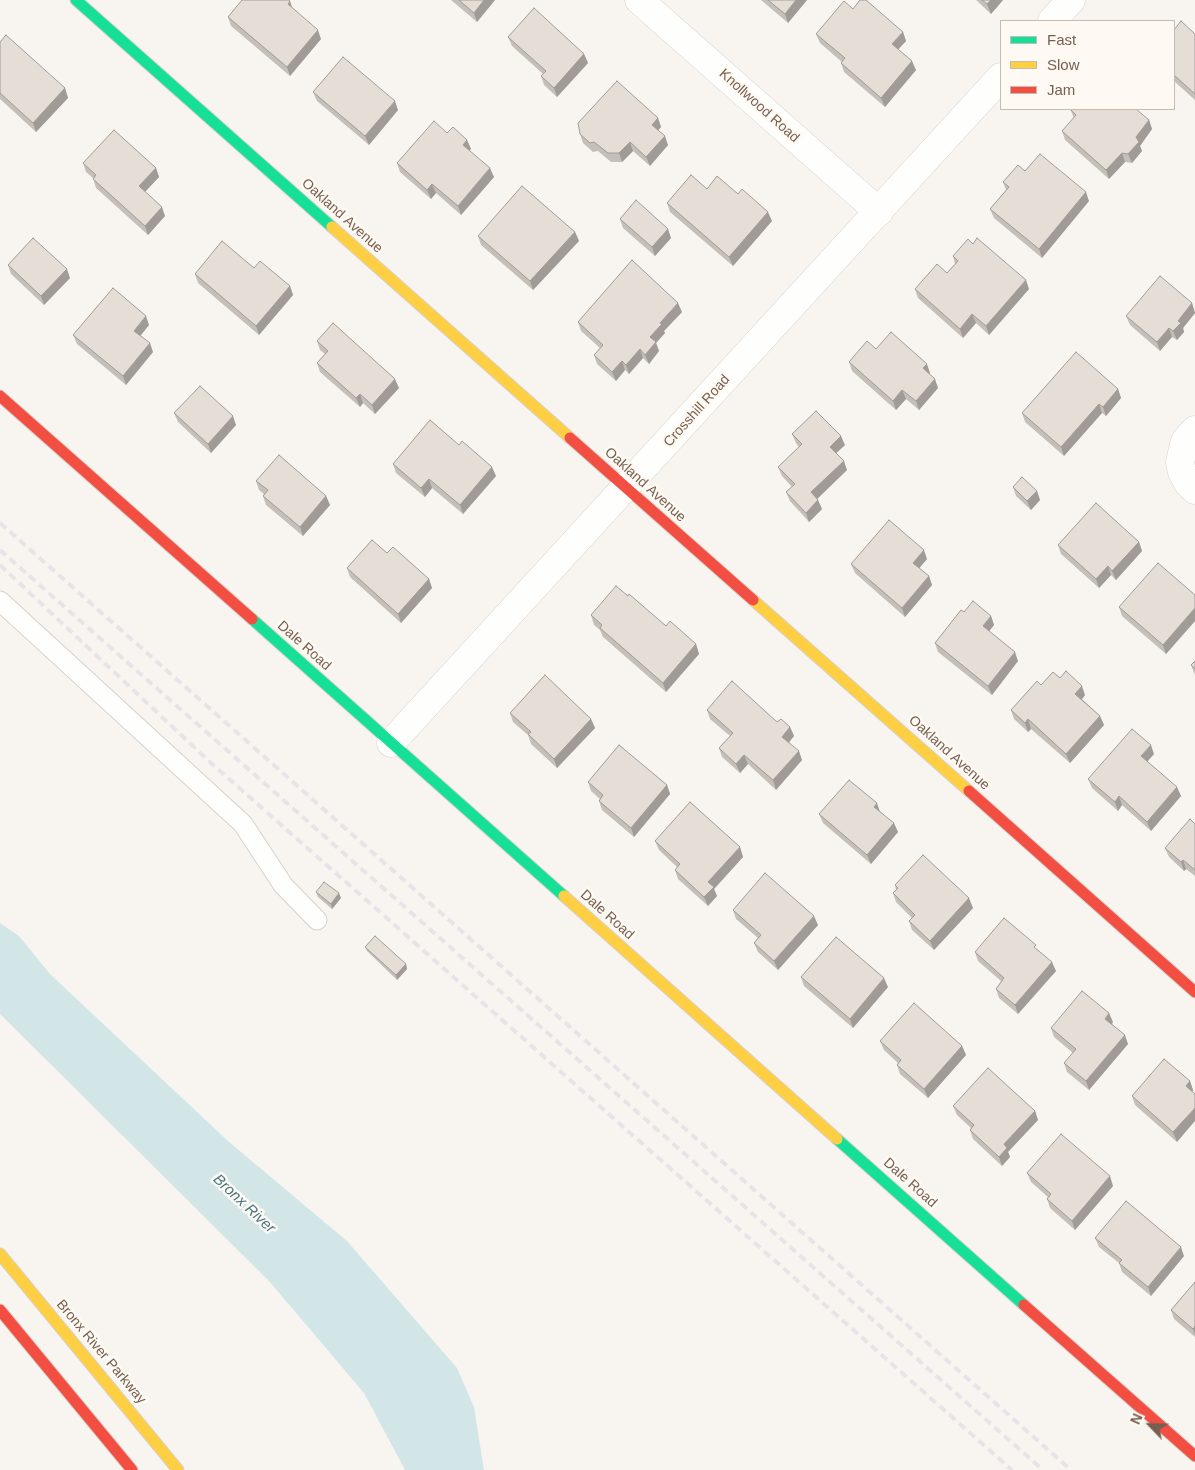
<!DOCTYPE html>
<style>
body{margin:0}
#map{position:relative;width:1195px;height:1470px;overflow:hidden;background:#f8f5f0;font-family:Helvetica,sans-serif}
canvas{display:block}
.legend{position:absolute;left:1000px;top:20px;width:175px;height:90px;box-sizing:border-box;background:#fefaf3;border:1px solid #c8bcb2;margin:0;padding:6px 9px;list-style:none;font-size:15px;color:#765f50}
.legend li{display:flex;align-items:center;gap:10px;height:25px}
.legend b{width:25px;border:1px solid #c8bcb2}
.north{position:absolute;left:1125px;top:1400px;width:50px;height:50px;-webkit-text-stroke:4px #fefaf3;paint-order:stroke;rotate:294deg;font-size:14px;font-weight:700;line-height:20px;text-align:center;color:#765f50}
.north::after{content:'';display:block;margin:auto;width:18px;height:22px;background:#765f50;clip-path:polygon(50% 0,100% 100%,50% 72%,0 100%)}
</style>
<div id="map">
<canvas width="1195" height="1470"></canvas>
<ul class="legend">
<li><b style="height:6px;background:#16e098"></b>Fast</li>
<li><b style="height:6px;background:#ffcf43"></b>Slow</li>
<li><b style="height:6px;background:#f24e42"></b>Jam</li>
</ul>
<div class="north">N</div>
</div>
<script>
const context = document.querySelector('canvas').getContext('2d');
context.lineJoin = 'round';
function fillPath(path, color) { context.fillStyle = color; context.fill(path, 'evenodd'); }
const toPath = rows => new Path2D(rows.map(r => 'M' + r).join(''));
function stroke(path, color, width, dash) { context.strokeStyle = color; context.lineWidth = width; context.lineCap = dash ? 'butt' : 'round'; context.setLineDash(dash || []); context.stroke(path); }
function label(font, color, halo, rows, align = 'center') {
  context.font = font + ' Helvetica,sans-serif'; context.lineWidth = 5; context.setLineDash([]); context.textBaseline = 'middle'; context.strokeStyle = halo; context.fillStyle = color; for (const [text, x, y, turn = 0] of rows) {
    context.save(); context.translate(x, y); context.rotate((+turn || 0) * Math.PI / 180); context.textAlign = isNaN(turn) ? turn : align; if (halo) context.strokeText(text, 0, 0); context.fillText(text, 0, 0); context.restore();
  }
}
fillPath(toPath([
 [0,923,19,936,50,974,228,1141,347,1241,457,1368,474,1407,484,1470,405,1470,364,1393,269,1281,0,1014]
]), '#d2e6e8');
const lane = toPath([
 [0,601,243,824,283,885,317,920]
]);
const street = toPath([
 [639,0,879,212],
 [1052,21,1071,0],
 [1195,430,1185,441,1180,462,1182,472,1188,483,1195,490],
 [391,743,1001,77]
]);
const fast = toPath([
 [76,0,332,227],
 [252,619,564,896],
 [837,1139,1024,1305]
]);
const slow = toPath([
 [332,227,570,438],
 [753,600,969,791],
 [564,896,837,1139],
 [0,1254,178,1470]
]);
const jam = toPath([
 [0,396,252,619],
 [570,438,753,600],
 [969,791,1195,992],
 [1024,1305,1195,1456],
 [0,1310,132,1470]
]);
stroke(lane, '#d6d1cb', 21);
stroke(street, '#d6d1cb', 29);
stroke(fast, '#d6d1ca', 13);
stroke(slow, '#d6d1ca', 13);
stroke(jam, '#d6d1ca', 13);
stroke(lane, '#fefefd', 19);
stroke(street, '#fefefd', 28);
stroke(fast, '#16e098', 11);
stroke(slow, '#ffcf43', 11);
stroke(jam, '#f24e42', 11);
stroke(toPath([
 [0,523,1071,1470],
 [0,550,1043,1470],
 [0,565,211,763,1012,1470]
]), '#e6e4e6', 4, [8, 5]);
fillPath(toPath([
 [451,0,495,0,477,22],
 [761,0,807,0,788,23],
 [976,0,1003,0,991,14],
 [293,9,321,39,290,76,231,26,228,17],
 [853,9,903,32,906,41,898,49,916,70,885,107,844,72,841,63,842,62,820,43,816,34],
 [1174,30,1195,34,1195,100,1174,81],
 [508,37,584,54,588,63,557,97,544,85,541,76,543,74,512,46],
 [0,42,65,88,68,98,36,132,0,99],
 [313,92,398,110,369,145,317,101],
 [1070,109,1149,120,1152,129,1140,146,1142,151,1132,163,1125,162,1109,179,1065,140,1062,131,1074,118],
 [658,118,661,127,658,130,668,145,650,166,633,151,622,162,611,162,598,151,593,152,583,143,580,134],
 [447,133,467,140,471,149,469,150,494,177,461,215,436,193,431,199,400,172,397,163],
 [83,163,156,168,159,177,145,192,165,216,148,235,96,188,93,178,86,172],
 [1025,171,1089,201,1042,258,994,218,990,209,1006,190,1003,182],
 [707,189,738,194,772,221,733,266,670,212,667,203],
 [620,219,671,238,655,256,623,228],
 [575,232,579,241,533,290,481,245,478,236],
 [953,256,1029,289,989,335,976,323,963,338,918,298,915,289,947,273,955,264],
 [8,265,70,278,44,305,11,274],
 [254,268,290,286,293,295,259,335,198,283,195,274],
 [1192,303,1195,313,1183,328,1184,332,1177,340,1172,337,1160,351,1130,325,1126,316],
 [682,312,664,331,665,333,656,343,659,351,649,364,643,358,629,374,625,370,616,381,597,364,594,355,600,348,581,331,578,322],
 [149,325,140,336,153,352,126,385,77,344,73,335],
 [317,341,399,388,375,414,363,403,360,407,320,372,317,363,325,354,320,350],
 [876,349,930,373,930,374,938,388,919,410,906,399,896,410,852,371,849,362],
 [1118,389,1121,398,1106,416,1102,413,1064,456,1025,422,1022,413],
 [174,413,236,425,211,453,178,422],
 [792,434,845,445,836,453,847,470,817,499,822,509,809,522,790,501,786,492,792,487,782,476,778,467,799,447,796,443],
 [393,464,496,476,463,514,432,488,425,497,396,473],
 [256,481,326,496,330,505,303,536,266,505,263,496,264,494,259,490],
 [1013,487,1037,491,1040,500,1031,510,1016,496],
 [1139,542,1142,551,1116,580,1111,575,1099,588,1061,554,1058,545],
 [387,553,429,579,432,588,401,623,350,577,347,568],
 [927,559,919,568,929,576,932,585,905,617,855,573,851,564],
 [1195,595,1195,621,1166,654,1122,616,1119,607],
 [628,596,666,626,696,644,699,654,666,692,603,637,600,630,594,625,591,615],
 [964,612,991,616,994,625,989,631,1018,661,992,695,938,652,935,643],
 [1195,661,1195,675,1191,665],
 [1060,678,1085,695,1082,699,1100,716,1104,725,1070,763,1031,729,1028,732,1014,719,1011,710],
 [707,710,777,722,790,727,794,736,789,742,802,760,776,790,748,764,740,773,722,757,719,748,730,736,710,719],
 [510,713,591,719,595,728,557,768,531,744,528,735,513,722],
 [1154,754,1147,762,1181,796,1151,831,1122,805,1118,811,1092,788,1088,779],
 [588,782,667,785,670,794,634,837,602,810,599,801,600,799,591,791],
 [880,811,898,832,871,864,823,823,819,814],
 [1195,824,1195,876,1186,869,1184,871,1169,857,1165,848],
 [655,841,740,847,743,857,714,889,717,896,708,906,678,879,675,870,677,867,659,850],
 [895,885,973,908,934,950,912,930,909,921,912,918,896,902,893,893,896,890],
 [316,892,341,898,332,909,318,897],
 [733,910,818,925,778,970,758,952,754,943,758,938,736,919],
 [365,947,406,964,407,969,397,980,367,951],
 [1037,949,1056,971,1018,1014,999,998,996,989,1001,981,978,961,975,952],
 [801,977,888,987,853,1028,804,986],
 [1113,1022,1112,1024,1128,1044,1089,1090,1067,1072,1064,1063,1073,1053,1054,1037,1051,1028],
 [880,1041,962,1046,966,1055,928,1098,900,1074,897,1065,898,1063,884,1050],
 [1190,1081,1193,1090,1177,1142,1135,1105,1132,1096],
 [953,1106,1035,1111,1038,1120,1008,1152,1010,1157,1002,1166,973,1139,970,1130,971,1128,957,1115],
 [1027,1173,1113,1186,1075,1230,1050,1208,1047,1199,1048,1197,1031,1182],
 [1095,1238,1184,1256,1151,1296,1122,1272,1119,1263,1099,1247],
 [1195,1282,1195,1337,1174,1319,1171,1310]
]), '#c5bfb9');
fillPath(toPath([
 [484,0,495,0,477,22,474,13],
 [796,0,807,0,788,23,785,14],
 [991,0,1003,0,991,14,987,4],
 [290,1,293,10,288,4],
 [318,30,321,39,290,76,287,67],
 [903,32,906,41,895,53,892,44],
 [584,54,588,63,557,97,554,88],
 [912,61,916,70,885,107,881,98],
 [65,88,68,98,36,132,33,123],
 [395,101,398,110,369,145,365,136],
 [658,118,661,127,655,134,652,125],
 [1149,120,1152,129,1140,146,1142,151,1132,163,1128,154,1136,137],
 [665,136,668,145,650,166,646,157],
 [467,140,471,149,466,154,463,145],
 [630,142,633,151,622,162,619,153],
 [1122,153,1125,162,1109,179,1106,170],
 [156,168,159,177,142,195,139,186],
 [490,168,494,177,461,215,458,206],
 [432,184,436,193,431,199,427,190],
 [1086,192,1089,201,1042,258,1039,249],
 [162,207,165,216,148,235,145,226],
 [768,212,772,221,733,266,729,257],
 [668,229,671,238,655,256,652,247],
 [575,232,579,241,533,290,530,281],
 [67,269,70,278,44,305,41,296],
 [1026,280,1029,289,989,335,986,326],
 [290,286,293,295,259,335,256,326],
 [678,303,682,312,664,331,665,333,656,343,659,351,649,364,645,355,650,337,660,323],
 [1192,303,1195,313,1183,328,1184,332,1177,340,1173,331,1178,321],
 [972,314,976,323,963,338,960,329],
 [146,316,149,325,137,340,134,331],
 [1169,328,1172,337,1160,351,1157,342],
 [150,343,153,352,126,385,123,376],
 [640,349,643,358,629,374,626,365],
 [622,361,625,370,616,381,612,372],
 [927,364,930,373,927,377,923,368],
 [395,379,399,388,375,414,372,405],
 [935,379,938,388,919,410,916,401],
 [1118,389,1121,398,1106,416,1103,407],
 [902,390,906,399,896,410,893,401],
 [360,394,363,403,360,407,356,398],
 [1099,404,1102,413,1064,456,1061,447],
 [233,416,236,425,211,453,208,444],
 [841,436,845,445,833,456,830,447],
 [844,461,847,470,814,502,811,492],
 [492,467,496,476,463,514,460,505],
 [429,479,432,488,425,497,421,488],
 [1037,491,1040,500,1031,510,1027,501],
 [326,496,330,505,303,536,300,527],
 [818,500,822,509,809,522,806,513],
 [1139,542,1142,551,1116,580,1112,571],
 [924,550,927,559,916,572,913,563],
 [1108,566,1111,575,1099,588,1096,579],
 [929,576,932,585,905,617,902,608],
 [429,579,432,588,401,623,398,614],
 [1195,608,1195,621,1166,654,1163,645],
 [991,616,994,625,986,635,983,626],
 [696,644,699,654,666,692,663,683],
 [1015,652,1018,661,992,695,988,686],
 [1082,686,1085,695,1079,703,1075,694],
 [1100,716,1104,725,1070,763,1066,754],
 [591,719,595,728,557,768,554,759],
 [1028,719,1031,729,1028,732,1025,723],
 [790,727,794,736,786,746,782,737],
 [1151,745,1154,754,1144,765,1141,756],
 [799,751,802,760,776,790,773,780],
 [744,755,748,764,740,773,736,764],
 [667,785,670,794,634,837,631,828],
 [1177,787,1181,796,1151,831,1147,822],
 [1119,796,1122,805,1118,811,1115,802],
 [877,803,880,812,874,807],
 [894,823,898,832,871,864,867,855],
 [740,847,743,857,714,889,717,896,708,906,704,897,708,882],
 [1183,860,1186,869,1184,871,1181,862],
 [339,893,341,898,332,909,331,904],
 [969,898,973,908,934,950,930,941],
 [814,916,818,925,778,970,774,961],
 [1052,962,1056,971,1018,1014,1015,1005],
 [406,964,407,969,397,980,396,975],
 [884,978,888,987,853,1028,850,1019],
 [1109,1013,1113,1022,1109,1028,1105,1019],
 [1125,1035,1128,1044,1089,1090,1086,1081],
 [962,1046,966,1055,928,1098,924,1089],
 [1190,1081,1193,1090,1189,1095,1186,1086],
 [1195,1108,1195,1121,1177,1142,1173,1132],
 [1035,1111,1038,1120,1008,1152,1010,1157,1002,1166,999,1157,1004,1144],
 [1110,1176,1113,1186,1075,1230,1072,1221],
 [1181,1247,1184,1256,1151,1296,1148,1287],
 [1195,1326,1195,1335,1193,1329]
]), '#a09b96');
const building = toPath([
 [242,0,289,0,290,1,288,4,318,30,287,67,228,17,242,0],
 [459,0,484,0,474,13,459,0],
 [768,0,796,0,785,14,768,0],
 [860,0,866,0,903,32,892,44,912,61,881,98,841,63,845,58,816,34,844,1,853,9,860,0],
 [982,0,991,0,987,4,982,0],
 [534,8,584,54,554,88,541,76,546,71,508,37,534,8],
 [1181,21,1195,34,1195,94,1174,75,1174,30,1181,21],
 [6,35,65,88,33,123,0,93,0,42,6,35],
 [343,57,395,101,365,136,313,92,343,57],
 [617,81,658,118,652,125,665,136,646,157,630,142,619,153,608,153,594,142,590,143,580,134,578,123,617,81],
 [1070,109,1136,109,1149,120,1136,137,1139,142,1128,154,1122,153,1106,170,1062,131,1076,115,1070,109],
 [434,121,447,133,453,127,467,140,463,145,490,168,458,206,432,184,427,190,397,163,434,121],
 [114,130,156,168,139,186,162,207,145,226,93,179,96,175,83,163,114,130],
 [1040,154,1086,192,1039,249,990,209,1009,187,1003,182,1018,165,1025,171,1040,154],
 [691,175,707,189,717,176,738,194,742,189,768,212,729,257,667,203,691,175],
 [522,186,575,232,530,281,478,236,522,186],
 [636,200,668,229,652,247,620,219,636,200],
 [33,238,67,269,41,296,8,265,33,238],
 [977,238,1026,280,986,326,972,314,960,329,915,289,937,264,947,273,958,261,953,256,968,239,973,244,977,238],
 [222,241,254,268,260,261,290,286,256,326,195,274,222,241],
 [632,260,678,303,660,323,662,324,650,337,656,342,645,355,640,349,626,365,622,361,612,372,594,355,603,345,578,322,632,260],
 [1160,276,1192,303,1178,321,1181,323,1173,331,1169,328,1157,342,1126,316,1160,276],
 [113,288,146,316,134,331,150,343,123,376,73,335,113,288],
 [333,323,395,379,372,405,360,394,356,398,317,363,328,351,317,341,333,323],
 [891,332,927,364,923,368,935,379,916,401,902,390,893,401,849,362,867,341,876,349,891,332],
 [1076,352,1118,389,1103,407,1099,404,1061,447,1022,413,1076,352],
 [200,386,233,416,208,444,174,413,200,386],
 [816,411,841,436,830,447,844,461,811,492,818,500,806,513,786,492,795,484,778,467,802,444,792,434,816,411],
 [430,420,459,445,462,441,492,467,460,505,429,479,421,488,393,464,430,420],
 [279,455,326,496,300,527,263,496,268,490,256,481,279,455],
 [1022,477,1037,491,1027,501,1013,487,1022,477],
 [1096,503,1139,542,1112,571,1108,566,1096,579,1058,545,1096,503],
 [889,520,924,550,913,563,929,576,902,608,851,564,889,520],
 [372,540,387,553,393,547,429,579,398,614,347,568,372,540],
 [1158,563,1195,595,1195,608,1163,645,1119,607,1158,563],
 [616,586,628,596,629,594,666,626,670,621,696,644,663,683,600,628,602,625,591,615,616,586],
 [973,601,991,616,983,626,1015,652,988,686,935,643,961,610,964,612,973,601],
 [1195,661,1195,669,1191,665,1195,661],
 [1066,671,1082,686,1075,694,1100,716,1066,754,1028,719,1025,723,1011,710,1037,681,1041,685,1053,672,1060,678,1066,671],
 [545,675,591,719,554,759,528,734,531,732,510,713,545,675],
 [732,681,777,722,781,719,790,727,782,737,799,751,773,780,744,755,736,764,719,748,733,733,707,710,732,681],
 [1132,729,1151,745,1141,756,1177,787,1147,822,1119,796,1115,802,1088,779,1132,729],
 [619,745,667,785,631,828,599,801,603,795,588,782,619,745],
 [849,780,877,803,874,807,894,823,867,855,819,814,849,780],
 [690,802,740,847,708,882,714,887,704,897,675,870,680,864,655,841,690,802],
 [1190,819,1195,824,1195,870,1183,860,1181,862,1165,848,1190,819],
 [923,855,969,898,930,941,909,921,915,915,893,893,898,888,895,885,923,855],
 [765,873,814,916,774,961,754,943,761,935,733,910,765,873],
 [324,882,339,893,331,904,316,892,324,882],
 [1004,918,1036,945,1034,947,1052,962,1015,1005,996,989,1004,978,975,952,1004,918],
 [375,936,406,964,396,975,365,947,375,936],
 [836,937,884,978,850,1019,801,977,836,937],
 [1082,991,1109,1013,1105,1019,1125,1035,1086,1081,1064,1063,1076,1049,1051,1028,1082,991],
 [914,1003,962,1046,924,1089,897,1065,901,1060,880,1041,914,1003],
 [1164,1059,1190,1081,1186,1086,1195,1094,1195,1108,1173,1132,1132,1096,1164,1059],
 [988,1068,1035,1111,1004,1144,1007,1148,999,1157,970,1130,974,1125,953,1106,988,1068],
 [1061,1134,1110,1176,1072,1221,1047,1199,1051,1194,1027,1173,1061,1134],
 [1126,1201,1181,1247,1148,1287,1119,1263,1122,1260,1095,1238,1126,1201],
 [1195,1282,1195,1326,1193,1329,1171,1310,1195,1282]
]);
fillPath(building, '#e5ded7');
stroke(building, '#a09b96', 1);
label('14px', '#765f50', '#fefaf3', [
 ["Knollwood Road",759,106,42],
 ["Oakland Avenue",342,216,42],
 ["Crosshill Road",697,411,-48],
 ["Oakland Avenue",645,485,42],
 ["Dale Road",304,646,42],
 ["Oakland Avenue",949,753,42],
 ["Dale Road",607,915,42],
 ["Dale Road",910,1183,42],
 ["Bronx River Parkway",101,1352,50]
]);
label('italic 15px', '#487580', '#fefaf3', [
 ["Bronx River",244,1204,43]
]);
</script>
